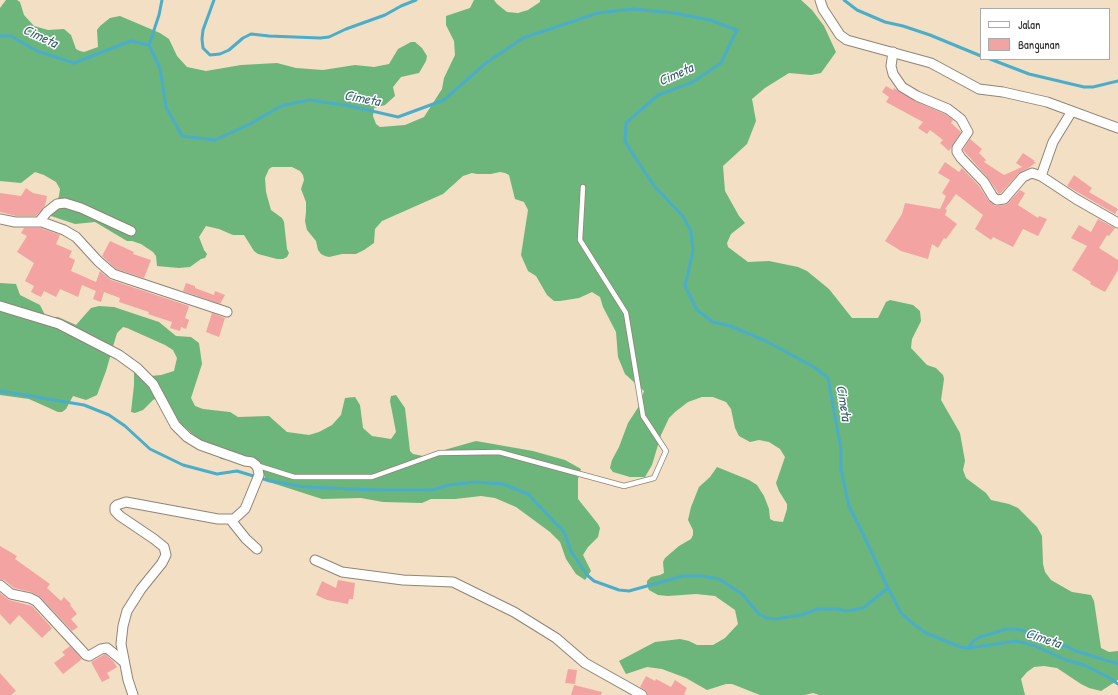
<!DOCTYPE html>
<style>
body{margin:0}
#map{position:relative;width:1118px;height:695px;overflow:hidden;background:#f3dfc3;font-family:"Patrick Hand",sans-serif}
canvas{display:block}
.legend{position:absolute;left:980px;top:8px;width:130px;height:52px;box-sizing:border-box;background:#fff;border:1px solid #aaa;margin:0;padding:5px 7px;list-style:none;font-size:12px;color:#2b2b2b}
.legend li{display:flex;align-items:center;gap:8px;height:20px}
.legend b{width:20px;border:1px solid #aaa}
</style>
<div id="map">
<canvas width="1118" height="695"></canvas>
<ul class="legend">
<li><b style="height:5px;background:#fff"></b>Jalan</li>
<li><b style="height:11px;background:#f3a4a2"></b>Bangunan</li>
</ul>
</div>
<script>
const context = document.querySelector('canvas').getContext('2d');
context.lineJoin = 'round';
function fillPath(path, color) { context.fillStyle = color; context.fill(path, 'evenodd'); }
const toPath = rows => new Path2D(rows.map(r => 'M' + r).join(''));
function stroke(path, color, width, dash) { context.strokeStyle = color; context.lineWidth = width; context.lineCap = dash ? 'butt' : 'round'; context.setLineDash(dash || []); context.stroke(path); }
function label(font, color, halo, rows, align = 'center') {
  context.font = font + ' "Patrick Hand",sans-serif'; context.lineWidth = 3; context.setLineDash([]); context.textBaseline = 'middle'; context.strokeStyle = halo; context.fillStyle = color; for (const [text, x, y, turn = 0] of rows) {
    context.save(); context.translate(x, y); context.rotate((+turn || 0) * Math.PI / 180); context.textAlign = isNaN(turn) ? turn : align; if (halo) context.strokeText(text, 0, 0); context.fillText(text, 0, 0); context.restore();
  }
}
fillPath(toPath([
 [6,0,17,0,20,2,24,15,34,26,48,30,64,29,71,35,76,49,80,51,84,52,98,47,97,30,100,26,110,18,120,16,160,33,169,39,177,56,187,67,206,71,241,65,277,63,296,68,323,70,355,65,374,67,389,64,398,49,411,42,415,42,422,48,427,56,426,61,419,73,401,77,393,87,395,96,385,105,374,108,373,116,376,124,380,127,405,125,424,117,442,89,444,78,455,55,454,41,446,25,446,16,470,8,474,0,494,0,497,4,507,12,518,13,528,10,540,2,540,0,801,0,812,10,824,26,836,52,821,73,811,75,789,73,765,88,752,99,756,121,747,144,723,166,725,191,739,216,745,223,731,234,727,243,728,247,748,262,769,261,798,267,807,271,829,289,852,318,878,318,886,302,890,300,913,305,920,311,921,321,912,339,911,348,927,365,936,368,943,375,944,379,941,400,960,433,965,461,963,470,966,478,986,493,991,500,1009,504,1018,508,1037,527,1042,536,1043,564,1045,572,1051,580,1072,592,1091,595,1094,601,1101,648,1109,652,1118,651,1118,680,1101,691,1089,688,1081,684,1057,668,1044,666,1034,667,1027,672,1021,679,1025,695,819,695,813,693,805,695,760,695,732,684,726,684,707,690,686,678,662,669,647,667,626,674,619,661,655,642,680,639,689,641,697,645,713,645,725,638,738,624,735,610,715,596,696,594,668,596,658,595,649,590,647,585,647,581,651,577,660,575,664,573,663,562,665,558,679,546,691,539,693,535,693,530,688,520,691,507,699,487,710,477,717,467,749,480,757,485,764,496,769,509,770,519,774,521,783,522,787,509,787,504,779,491,776,483,785,457,780,449,769,442,759,440,750,442,739,436,735,428,731,409,726,402,713,397,702,397,688,402,675,412,669,418,661,435,652,465,645,477,630,477,613,472,610,468,612,460,619,447,628,423,639,406,644,391,625,374,618,357,616,332,603,307,600,297,592,292,579,298,560,301,554,301,547,295,536,276,528,271,521,255,528,210,524,202,515,199,509,175,505,173,500,172,491,174,477,174,472,173,463,176,443,194,382,221,375,229,374,243,364,250,356,254,342,254,329,257,325,256,321,254,318,250,316,241,307,230,305,221,306,212,306,202,301,189,304,180,303,175,300,171,292,167,272,167,269,169,265,178,266,192,271,210,282,218,284,222,287,249,289,253,287,257,283,259,277,259,258,254,254,251,244,235,233,235,219,229,206,226,199,237,204,250,207,254,205,258,201,259,190,267,179,268,157,266,156,256,153,252,141,244,132,241,127,241,95,222,75,224,51,216,59,196,60,189,56,182,44,175,35,172,21,183,0,181,0,8],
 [0,283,16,284,20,295,40,305,46,317,58,317,76,325,91,308,99,306,114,307,159,322,176,336,191,337,199,343,202,364,191,398,195,406,203,409,230,412,238,417,269,416,287,432,309,435,319,432,332,425,341,415,345,398,355,397,360,405,363,428,372,436,391,439,396,432,390,401,391,396,396,395,405,408,410,451,413,454,423,456,476,441,533,451,565,460,581,469,578,479,578,499,598,524,600,528,598,537,588,547,583,555,591,571,585,580,576,574,566,559,560,542,550,532,516,507,495,498,481,496,455,499,431,499,422,503,383,502,361,498,322,499,266,481,262,468,254,464,221,459,180,423,161,396,153,400,143,410,135,413,131,412,134,385,134,369,150,376,161,375,174,371,177,358,173,350,165,345,127,328,123,327,117,333,106,371,97,395,86,400,73,396,66,409,62,412,58,412,29,399,0,395]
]), '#6cb57b');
stroke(toPath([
 [214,0,203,30,202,39,203,48,210,55,220,54,229,50,243,38,251,34,269,36,320,38,329,37,346,29,385,15,401,6,416,0],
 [844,0,857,10,885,22,903,26,930,35,981,56],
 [0,36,11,36,37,51,74,63,131,41,149,45,160,68,166,107,182,136,215,140,250,124,281,106,309,100,350,106,398,117,444,100,486,63,523,38,598,13,633,9,674,13,710,20,737,30,721,63,693,82,658,95,626,123,625,141,634,156,655,187,682,215,691,231,693,251,685,286,697,310,713,322,730,326,764,340,814,367,828,378,841,449,841,469,849,506,865,538,888,588,901,613,912,623,926,633,960,647,969,648,1016,641,1033,645,1066,660,1084,665,1108,677,1118,684],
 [149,45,159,15,162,0],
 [990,59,1029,74,1084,87,1093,87,1118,81],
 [0,391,84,405,109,415,125,426,150,449,183,465,217,474,237,471,270,481,305,487,377,490,432,490,449,485,475,482,503,484,528,494,564,532,571,551,587,575,594,581,619,590,629,591,683,576,701,576,719,579,742,594,759,614,767,618,775,619,801,615,818,609,837,609,846,611,863,608,888,588],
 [969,648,973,641,980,637,1007,629,1017,629,1035,634,1068,647,1076,651,1118,664]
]), '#4aaeca', 3);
fillPath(toPath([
 [886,86,893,90,894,88,915,101,945,114,953,120,951,123,961,132,949,151,940,143,943,140,930,130,927,134,918,128,923,122,886,102,889,97,882,92],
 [970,139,982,149,979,153,986,160,984,162,1004,175,1022,167,1016,163,1023,153,1035,161,1033,162,1036,162,1030,167,1019,173,1001,193,999,194,988,178,963,150],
 [945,162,959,172,962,168,979,186,988,200,995,206,1005,205,1008,203,1020,190,1025,193,1018,205,1038,218,1039,216,1047,219,1038,236,1023,229,1013,247,993,237,991,240,975,229,983,215,956,194,945,209,947,210,945,215,957,224,946,239,944,238,938,248,932,244,928,259,901,251,885,241,902,214,905,203,940,209,946,196,942,193,950,180,938,173],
 [1074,175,1092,188,1089,192,1118,209,1115,214,1067,186],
 [26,188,33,193,47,196,45,206,36,216,16,216,0,212,0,193,21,196],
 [1098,219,1115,228,1109,236,1107,235,1099,248,1118,260,1118,270,1105,292,1090,284,1091,282,1072,270,1087,246,1071,238,1079,225,1091,232],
 [24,228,41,228,60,235,56,244,72,251,69,257,75,260,71,271,96,282,100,271,111,280,189,306,185,318,189,320,186,329,181,327,180,331,170,328,172,322,148,314,149,312,119,302,120,298,104,292,101,302,93,299,96,291,82,285,78,297,60,289,56,297,44,291,41,297,31,292,34,286,25,281,34,263,17,252,27,236,21,233],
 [110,241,134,252,133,254,151,260,144,278,116,269,102,256],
 [186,283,195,286,195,288,214,295,215,291,225,295,220,304,183,291],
 [212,313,225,318,219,337,206,332],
 [0,546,17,556,15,559,50,584,47,588,61,601,64,597,71,604,70,605,77,614,71,619,78,627,72,631,39,596,31,592,14,588,4,580,0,579],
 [338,580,355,583,353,599,349,599,348,604,327,600,316,595,322,581,336,588],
 [0,593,9,600,32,606,52,628,42,638,19,615,10,625,0,614],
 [70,646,82,659,63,674,54,663,65,655,62,652],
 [105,654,113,661,117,667,107,673,110,678,102,682,91,662],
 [568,669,577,670,575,684,565,683],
 [0,673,16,691,11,695,0,695],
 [646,676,655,681,656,679,671,687,675,680,687,688,684,694,686,695,648,695,647,692,640,687],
 [574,685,602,692,601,695,571,695]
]), '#f3a4a2');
const lane = toPath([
 [256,465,294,477,372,477,439,453,499,452,624,486,654,478,666,451,643,416,626,313,580,240,583,187]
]);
const street = toPath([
 [820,0,823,9,840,35,847,40,931,63,979,89,1003,92,1047,102,1118,128],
 [893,52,891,66,893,74,902,87,917,96,948,109,961,119,968,132,957,148,957,152,961,158,984,182,993,197,997,200,1004,199,1023,177,1032,173,1041,176,1076,199,1118,223],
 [1041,176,1053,142,1072,111],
 [0,219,15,222,42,222,64,230,76,237,98,261,113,274,227,312],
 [39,222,47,212,57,204,65,203,81,208,131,231],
 [0,306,59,324,119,355,137,368,153,384,175,425,187,437,200,445,245,461,252,462,256,465,258,469,259,475,245,509,234,519,218,519,126,502,117,505,115,507,115,511,120,516,154,539,164,547,166,555,162,563,141,589,127,611,123,626,121,644,128,680,133,695],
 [230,519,246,539,257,549],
 [315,560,342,572,403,580,453,582,514,612,556,638,585,663,642,695],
 [0,585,11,594,30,598,36,601,86,655,89,656,101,649,107,648,124,662]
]);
stroke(lane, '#8f8577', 6);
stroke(street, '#8f8577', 11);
stroke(lane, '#fff', 4.5);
stroke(street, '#fff', 9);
label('italic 14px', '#375f6b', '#fff', [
 ["Cimeta",40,37,25],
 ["Cimeta",676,75,-24],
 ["Cimeta",362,99,11],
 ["Cimeta",843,403,81],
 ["Cimeta",1043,639,18]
]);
</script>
